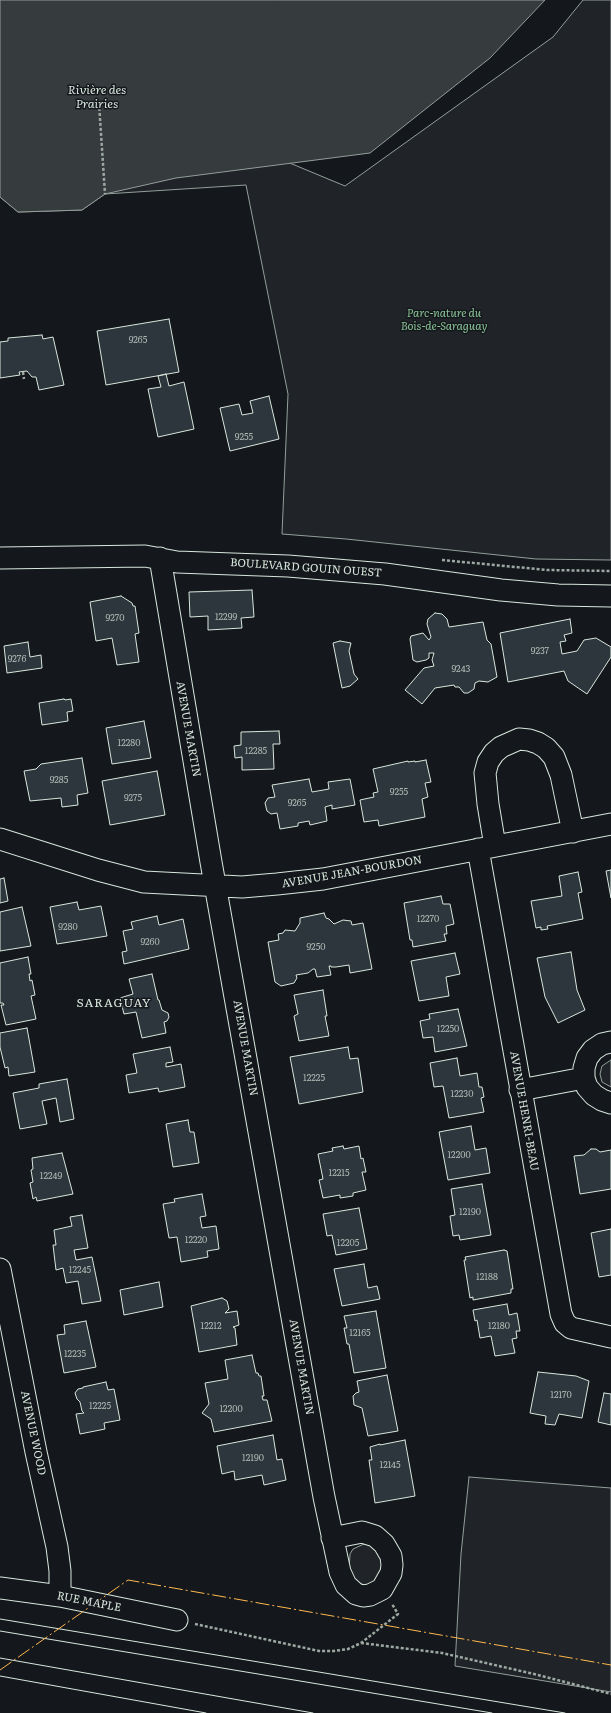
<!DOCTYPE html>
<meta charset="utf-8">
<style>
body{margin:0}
canvas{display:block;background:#14181c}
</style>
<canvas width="611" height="1713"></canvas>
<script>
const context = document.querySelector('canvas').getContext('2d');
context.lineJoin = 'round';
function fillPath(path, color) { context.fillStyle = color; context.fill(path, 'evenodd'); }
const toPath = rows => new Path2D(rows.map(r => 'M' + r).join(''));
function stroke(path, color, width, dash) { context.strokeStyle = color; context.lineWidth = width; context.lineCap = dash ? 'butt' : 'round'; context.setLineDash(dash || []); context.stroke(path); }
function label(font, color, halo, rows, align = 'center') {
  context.font = font + ' Literata,serif'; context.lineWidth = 3; context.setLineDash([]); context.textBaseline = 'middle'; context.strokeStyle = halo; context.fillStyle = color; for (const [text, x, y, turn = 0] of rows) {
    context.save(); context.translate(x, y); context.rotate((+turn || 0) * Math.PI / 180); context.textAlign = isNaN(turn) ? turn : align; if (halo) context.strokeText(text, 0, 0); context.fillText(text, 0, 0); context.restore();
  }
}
const green = toPath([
 [583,0,611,0,611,560,536,559,346,539,282,534,288,394,246,185,105,194,82,210,18,212,0,197,0,84,148,104,345,186,553,37,583,0],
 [611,1060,611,1087,602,1082,600,1074,602,1066,611,1060],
 [469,1477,611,1488,611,1692,455,1666,461,1554,469,1477],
 [364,1544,369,1545,379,1552,383,1565,376,1582,367,1586,357,1582,349,1571,350,1554,353,1549,364,1544]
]);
fillPath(green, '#202428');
stroke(green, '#939e99', 1);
const water = toPath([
 [0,0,545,0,490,58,370,153,176,178,105,194,82,210,18,212,0,197,0,0]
]);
fillPath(water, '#363b3e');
stroke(water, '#939e99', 1);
const building = toPath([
 [169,319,179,372,106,385,97,331,169,319],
 [42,335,43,339,53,337,64,385,39,390,36,377,32,377,27,371,19,372,20,375,0,378,0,342,8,341,8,338,42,335],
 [166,374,169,386,184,382,194,429,158,437,148,389,161,387,158,376,166,374],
 [269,396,279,439,230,451,220,408,239,404,242,415,253,413,250,401,269,396],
 [252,590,254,617,241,618,242,628,208,630,208,616,190,617,189,592,252,590],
 [121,596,132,603,133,606,135,606,139,633,135,634,139,662,117,665,112,638,96,641,90,602,121,596],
 [435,613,442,614,447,619,449,627,483,622,487,640,491,644,497,677,488,682,479,681,475,683,474,689,468,693,464,693,459,687,455,687,454,685,435,688,422,704,405,690,424,668,434,666,432,660,434,653,429,653,429,658,426,660,417,662,413,660,410,639,411,636,423,633,429,640,431,637,427,624,428,619,435,613],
 [570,619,572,633,564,635,566,641,560,642,562,654,577,651,584,640,596,638,611,647,611,657,587,694,568,681,564,671,508,682,500,633,570,619],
 [340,641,351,643,349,651,354,674,358,679,350,686,342,688,333,643,340,641],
 [28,642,30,657,41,655,42,668,7,673,4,646,28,642],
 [64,699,65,700,71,699,73,711,67,712,68,721,42,725,39,703,64,699],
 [144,721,151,758,112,764,106,728,144,721],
 [279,731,280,744,273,744,274,769,242,770,242,757,235,758,234,746,241,745,241,732,279,731],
 [82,758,88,793,77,795,78,805,62,807,61,798,30,801,24,771,36,769,41,764,82,758],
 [426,760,431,782,425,783,428,797,422,799,425,817,379,826,378,820,364,822,360,800,374,797,373,793,378,792,373,769,408,761,408,762,415,761,415,762,426,760],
 [157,771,165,815,110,825,102,781,157,771],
 [309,779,312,792,329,789,328,782,350,779,355,805,332,809,332,805,325,807,327,821,310,825,309,821,298,823,298,826,280,829,277,813,271,814,267,811,265,803,268,798,275,797,272,785,309,779],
 [611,870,611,898,606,871,611,870],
 [578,872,582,892,578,893,583,919,547,926,548,929,541,930,541,927,536,928,531,901,562,896,559,876,578,872],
 [4,878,8,901,0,903,0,879,4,878],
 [441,896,443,904,450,904,454,924,446,926,447,934,444,934,446,941,413,947,412,940,410,940,404,903,441,896],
 [77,902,79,910,101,906,107,936,57,944,50,907,77,902],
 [22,907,31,946,0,951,0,912,22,907],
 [324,913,326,918,329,919,334,924,343,920,351,921,352,925,363,923,372,969,350,973,349,965,336,967,331,967,331,966,329,966,331,975,317,977,315,969,313,969,308,973,296,975,297,978,294,983,281,986,275,982,268,942,279,940,278,934,283,933,285,930,295,931,300,923,300,918,324,913],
 [157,916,159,925,183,919,189,949,124,964,122,952,127,951,123,931,133,929,131,922,157,916],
 [571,952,577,990,585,1010,558,1023,545,997,537,958,571,952],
 [455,953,460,974,446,977,449,996,419,1001,411,961,455,953],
 [28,957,31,974,29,974,30,981,32,980,35,995,31,996,36,1019,6,1025,1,1005,4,1005,3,1003,0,1003,0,963,28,957],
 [152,974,158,1000,159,1000,162,1010,168,1013,169,1017,167,1021,164,1022,166,1033,142,1038,136,1012,124,1014,120,998,133,994,129,979,152,974],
 [323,990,327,1016,325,1016,329,1036,299,1041,294,1016,298,1014,294,995,323,990],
 [458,1009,467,1046,435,1052,433,1037,423,1038,420,1021,430,1019,429,1014,458,1009],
 [27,1028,35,1072,9,1076,8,1067,5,1068,0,1047,0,1033,27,1028],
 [170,1047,173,1062,166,1063,166,1067,181,1064,185,1087,159,1092,158,1088,129,1093,126,1075,137,1073,133,1054,170,1047],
 [348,1047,350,1059,358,1058,363,1092,299,1104,290,1057,348,1047],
 [457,1058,460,1076,477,1073,479,1087,482,1087,484,1097,481,1098,484,1112,449,1118,443,1086,434,1087,430,1063,457,1058],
 [67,1079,74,1119,60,1122,56,1098,42,1101,47,1124,20,1129,13,1093,39,1088,39,1084,67,1079],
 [188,1120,190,1132,194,1132,199,1163,173,1167,166,1124,188,1120],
 [471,1126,475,1150,486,1148,490,1173,448,1180,439,1132,471,1126],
 [343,1146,344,1149,359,1146,361,1159,363,1158,366,1172,362,1172,366,1190,353,1193,353,1196,340,1198,340,1195,323,1198,319,1180,323,1179,318,1154,333,1151,332,1148,343,1146],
 [591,1149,596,1149,600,1152,611,1150,611,1189,580,1194,574,1156,584,1155,591,1149],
 [62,1153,73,1194,37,1201,36,1197,33,1199,30,1183,33,1182,31,1170,33,1169,32,1158,62,1153],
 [482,1184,491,1235,460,1240,459,1235,453,1236,450,1216,455,1215,451,1189,482,1184],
 [202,1194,206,1216,200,1217,202,1228,216,1226,219,1249,207,1251,208,1257,181,1262,177,1237,169,1238,163,1204,175,1202,174,1199,202,1194],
 [359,1208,367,1249,336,1255,332,1235,327,1236,323,1214,359,1208],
 [82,1215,88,1248,74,1250,76,1260,92,1257,101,1301,82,1304,78,1281,66,1283,63,1268,56,1270,53,1245,56,1245,54,1230,72,1226,70,1217,82,1215],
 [611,1229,611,1275,599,1277,591,1233,611,1229],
 [504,1250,507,1251,513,1289,511,1289,511,1293,473,1300,473,1297,470,1298,464,1260,466,1260,465,1257,504,1250],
 [364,1264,368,1288,377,1286,380,1299,342,1306,334,1269,364,1264],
 [159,1282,163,1307,124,1315,120,1290,159,1282],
 [222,1298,227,1301,229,1309,225,1313,237,1311,239,1325,233,1327,235,1328,237,1345,199,1352,191,1306,222,1298],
 [507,1304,509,1315,517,1313,520,1331,516,1331,517,1338,512,1339,515,1353,495,1356,491,1336,480,1338,477,1320,475,1321,473,1310,507,1304],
 [376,1311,386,1368,354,1373,349,1344,347,1344,344,1328,347,1328,344,1316,376,1311],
 [86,1321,96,1367,64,1373,57,1335,65,1334,64,1325,86,1321],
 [252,1355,256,1373,258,1373,259,1376,261,1376,264,1396,262,1396,263,1400,267,1400,272,1421,214,1432,211,1419,202,1413,209,1404,205,1383,228,1379,225,1360,252,1355],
 [538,1372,576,1376,589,1381,582,1418,559,1414,555,1425,545,1424,546,1416,530,1413,538,1372],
 [387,1375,398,1431,368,1436,362,1408,354,1405,353,1396,356,1393,359,1392,357,1381,387,1375],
 [106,1382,108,1390,114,1389,120,1420,104,1423,105,1429,80,1434,76,1414,84,1413,82,1411,80,1402,77,1399,75,1393,78,1389,83,1388,83,1387,106,1382],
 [604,1393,611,1394,611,1425,598,1422,604,1393],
 [273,1435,277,1460,282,1459,286,1480,264,1485,262,1475,235,1480,234,1471,222,1474,217,1446,273,1435],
 [405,1440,415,1496,375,1503,369,1460,372,1460,370,1447,380,1444,380,1445,405,1440]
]);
fillPath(building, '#2c363c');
stroke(building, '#d8e6dc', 1);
const minor = toPath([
 [0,558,145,556,177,562,288,566,385,574,501,590,558,595,611,596],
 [160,558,211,862,324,1497,340,1572,346,1585,356,1594,363,1596,370,1595,382,1589,391,1573,392,1565,391,1556,384,1544,375,1536,362,1532,332,1538],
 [0,839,98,870,144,882,242,887,277,884,323,879,611,824],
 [495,846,488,804,485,773,488,762,494,753,501,747,519,739,529,740,538,743,546,748,554,757,561,775,573,832],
 [478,849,561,1314,565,1323,571,1328,611,1337],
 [611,1042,602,1044,593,1050,587,1058,584,1068,584,1078,587,1087,594,1095,602,1100,611,1103],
 [520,1090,584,1078],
 [0,1269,36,1452,57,1547,60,1571,60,1596],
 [0,1588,60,1596,177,1620]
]);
stroke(minor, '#d8e6dc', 23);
stroke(toPath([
 [99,103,105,194],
 [23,372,24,379],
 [442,560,547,570,611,571],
 [195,1624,319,1651,334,1651,348,1649,361,1643,398,1614,392,1604],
 [361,1643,442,1653,534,1674,611,1694]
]), '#9da8a2', 2.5, [3, 2]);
stroke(minor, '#14181c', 21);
stroke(toPath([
 [0,1619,565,1713],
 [0,1631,492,1713],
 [0,1658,313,1713],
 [0,1676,206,1713]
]), '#d8e6dc', 1);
stroke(toPath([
 [0,1670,128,1580,611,1665]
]), '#ffb74d', 1, [14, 3, 2, 3]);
label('9px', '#adbab4', null, [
 ["9265",138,340],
 ["9255",244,437],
 ["12299",226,617],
 ["9270",115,618],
 ["9237",540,651],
 ["9276",17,659],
 ["9243",461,669],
 ["12280",129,743],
 ["12285",256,751],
 ["9285",59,780],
 ["9255",399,792],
 ["9275",133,798],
 ["9265",297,803],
 ["12270",428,919],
 ["9280",68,927],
 ["9260",150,942],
 ["9250",316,947],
 ["12250",448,1029],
 ["12225",314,1078],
 ["12230",462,1094],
 ["12200",459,1155],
 ["12215",339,1173],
 ["12249",51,1176],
 ["12190",470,1212],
 ["12220",196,1240],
 ["12205",348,1243],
 ["12245",80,1270],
 ["12188",487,1277],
 ["12212",211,1326],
 ["12180",499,1326],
 ["12165",360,1333],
 ["12235",75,1354],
 ["12170",561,1395],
 ["12225",100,1406],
 ["12200",231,1409],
 ["12190",253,1458],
 ["12145",390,1465]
]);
label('italic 11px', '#8ac095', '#14181c', [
 ["Parc-nature du",444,314],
 ["Bois-de-Saraguay",444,327]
]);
label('11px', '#d8e6dc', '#14181c', [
 ["BOULEVARD GOUIN OUEST",306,568,4],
 ["AVENUE MARTIN",188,729,80],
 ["AVENUE JEAN-BOURDON",352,872,-10],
 ["AVENUE MARTIN",245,1048,80],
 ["AVENUE HENRI-BEAU",524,1111,80],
 ["AVENUE MARTIN",301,1367,80],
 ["AVENUE WOOD",33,1433,78],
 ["RUE MAPLE",89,1602,11]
]);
label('italic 12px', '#d8e6dc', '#14181c', [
 ["Rivière des",97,90],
 ["Prairies",97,104]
]);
context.letterSpacing = '1px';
label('12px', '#d8e6dc', '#14181c', [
 ["SARAGUAY",114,1003]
]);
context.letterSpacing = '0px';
</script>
